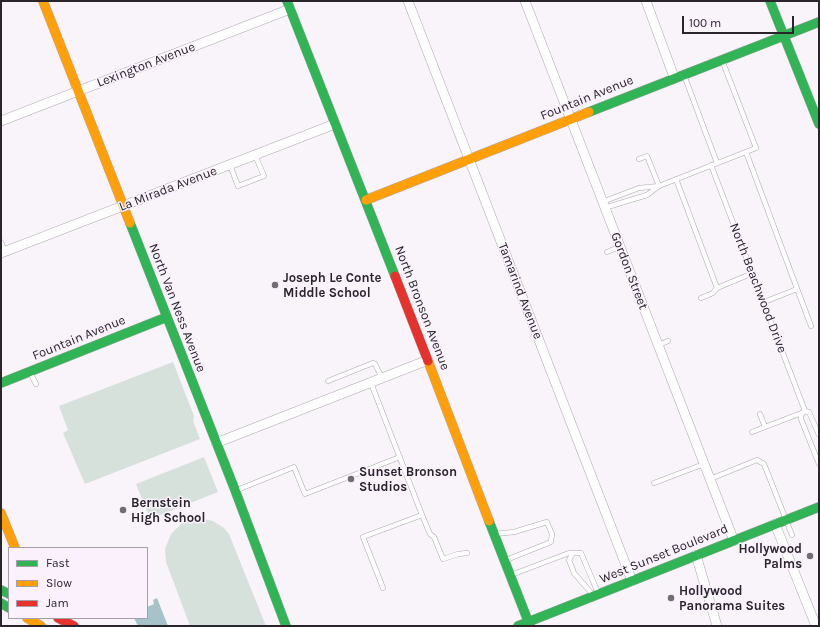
<!DOCTYPE html>
<style>
body{margin:0}
#map{position:relative;width:820px;height:627px;overflow:hidden;background:#f9f4fa;font-family:Karla,sans-serif}
canvas{display:block}
.frame{position:absolute;inset:0;border:2px solid #29252b;pointer-events:none}
.legend{position:absolute;left:8px;top:547px;width:140px;height:72px;box-sizing:border-box;background:#faf1fd;border:1px solid #a69fa9;margin:0;padding:5px 7px;list-style:none;font-size:12px;color:#29252b}
.legend li{display:flex;align-items:center;gap:8px;height:20px}
.legend b{width:20px;border:1px solid #a69fa9}
.scale{position:absolute;left:682px;top:16px;width:112px;height:18px;box-sizing:border-box;border:2px solid #29252b;border-top:0;padding-left:5px;font-size:12px;line-height:14px;white-space:nowrap;color:#29252b;-webkit-text-stroke:3px #faf1fd;paint-order:stroke}
</style>
<div id="map">
<canvas width="820" height="627"></canvas>
<div class="frame"></div>
<ul class="legend">
<li><b style="height:5px;background:#30b455"></b>Fast</li>
<li><b style="height:5px;background:#ff9f0a"></b>Slow</li>
<li><b style="height:5px;background:#e5322d"></b>Jam</li>
</ul>
<div class="scale">100 m</div>
</div>
<script>
const context = document.querySelector('canvas').getContext('2d');
context.lineJoin = 'round';
function fillPath(path, color) { context.fillStyle = color; context.fill(path, 'evenodd'); }
const toPath = rows => new Path2D(rows.map(r => 'M' + r).join(''));
function stroke(path, color, width, dash) { context.strokeStyle = color; context.lineWidth = width; context.lineCap = dash ? 'butt' : 'round'; context.setLineDash(dash || []); context.stroke(path); }
function label(font, color, halo, rows, align = 'center') {
  context.font = font + ' Karla,sans-serif'; context.lineWidth = 3; context.setLineDash([]); context.textBaseline = 'middle'; context.strokeStyle = halo; context.fillStyle = color; for (const [text, x, y, turn = 0] of rows) {
    context.save(); context.translate(x, y); context.rotate((+turn || 0) * Math.PI / 180); context.textAlign = isNaN(turn) ? turn : align; if (halo) context.strokeText(text, 0, 0); context.fillText(text, 0, 0); context.restore();
  }
}
fillPath(toPath([
 [173,362,194,416,193,421,200,439,85,484,63,433,68,430,59,406],
 [204,457,218,492,150,519,136,484],
 [199,518,213,521,224,528,229,534,266,626,190,626,166,562,165,549,171,534,181,524]
]), '#d6e1dc');
fillPath(toPath([
 [157,598,168,626,138,626,134,618,147,618,147,607,154,604,153,600]
]), '#a5c3c8');
const lane = toPath([
 [684,75,717,163],
 [746,152,811,326],
 [639,159,647,156,659,186],
 [230,165,238,186,264,176,255,155],
 [711,165,805,411],
 [676,179,717,288,753,273],
 [602,202,639,188,659,186],
 [604,208,647,195,659,186,756,148,722,60],
 [1,242,5,252],
 [607,252,619,247],
 [701,298,713,293,717,288],
 [764,302,797,289],
 [657,346,668,341],
 [30,372,36,384],
 [328,381,373,363,375,364,382,378],
 [371,383,422,515],
 [805,411,801,415,801,419,819,464],
 [805,411,809,412,819,435],
 [760,414,765,427],
 [752,432,804,412],
 [710,479,757,460,764,464,792,535],
 [654,483,704,464],
 [237,490,294,467,305,494,400,457],
 [495,534,514,532,547,522,552,534,551,542,506,560],
 [573,553,569,560,574,573,593,595],
 [511,575,569,553,581,553,598,593],
 [383,588,363,537,422,515,430,534,434,537,443,559,458,554,467,553]
]);
const street = toPath([
 [408,1,632,581],
 [525,1,734,541],
 [646,1,674,77],
 [1,121,290,9],
 [1,253,335,124],
 [216,443,428,360],
 [775,524,816,626],
 [696,555,717,626]
]);
const fast = toPath([
 [287,1,395,276],
 [770,1,819,124],
 [589,112,819,22],
 [130,223,235,490,286,626],
 [1,383,167,317],
 [489,521,530,626],
 [1,590,9,594],
 [1,603,9,608],
 [518,626,819,507]
]);
const slow = toPath([
 [43,1,130,223],
 [366,200,589,112],
 [428,361,489,521],
 [1,513,15,548],
 [27,618,41,626]
]);
const jam = toPath([
 [395,276,428,361],
 [58,618,74,626]
]);
stroke(lane, '#ada9ae', 5.5);
stroke(street, '#ada9ae', 10);
stroke(fast, '#ada9ae', 10);
stroke(slow, '#ada9ae', 10);
stroke(jam, '#ada9ae', 10);
stroke(lane, '#fefdfe', 4.5);
stroke(street, '#fefdfe', 9);
stroke(fast, '#30b455', 9);
stroke(slow, '#ff9f0a', 9);
stroke(jam, '#e5322d', 9);
for (const [x, y, r, color] of [
 [275,285,4,"#726d73"],
 [351,479,4,"#726d73"],
 [123,510,4,"#726d73"],
 [810,556,4,"#726d73"],
 [671,598,4,"#726d73"]
]) { const dot = new Path2D(); dot.arc(x, y, r, 0, 2 * Math.PI); context.fillStyle = color; context.fill(dot); stroke(dot, '#faf1fd', 1.5); }
label('13px', '#29252b', '#faf1fd', [
 ["Lexington Avenue",146,65,-21],
 ["Fountain Avenue",587,98,-22],
 ["La Mirada Avenue",168,189,-21],
 ["Gordon Street",629,271,69],
 ["North Beachwood Drive",758,288,69],
 ["Tamarind Avenue",520,291,69],
 ["North Van Ness Avenue",177,308,69],
 ["North Bronson Avenue",422,308,69],
 ["Fountain Avenue",79,338,-22],
 ["West Sunset Boulevard",664,554,-22]
]);
label('bold 13px', '#29252b', '#faf1fd', [
 ["Joseph Le Conte",283,278],
 ["Middle School",283,293],
 ["Sunset Bronson",359,472],
 ["Studios",359,487],
 ["Bernstein",131,503],
 ["High School",131,518],
 ["Hollywood",802,549,"right"],
 ["Palms",802,564,"right"],
 ["Hollywood",679,591],
 ["Panorama Suites",679,606]
], 'left');
</script>
